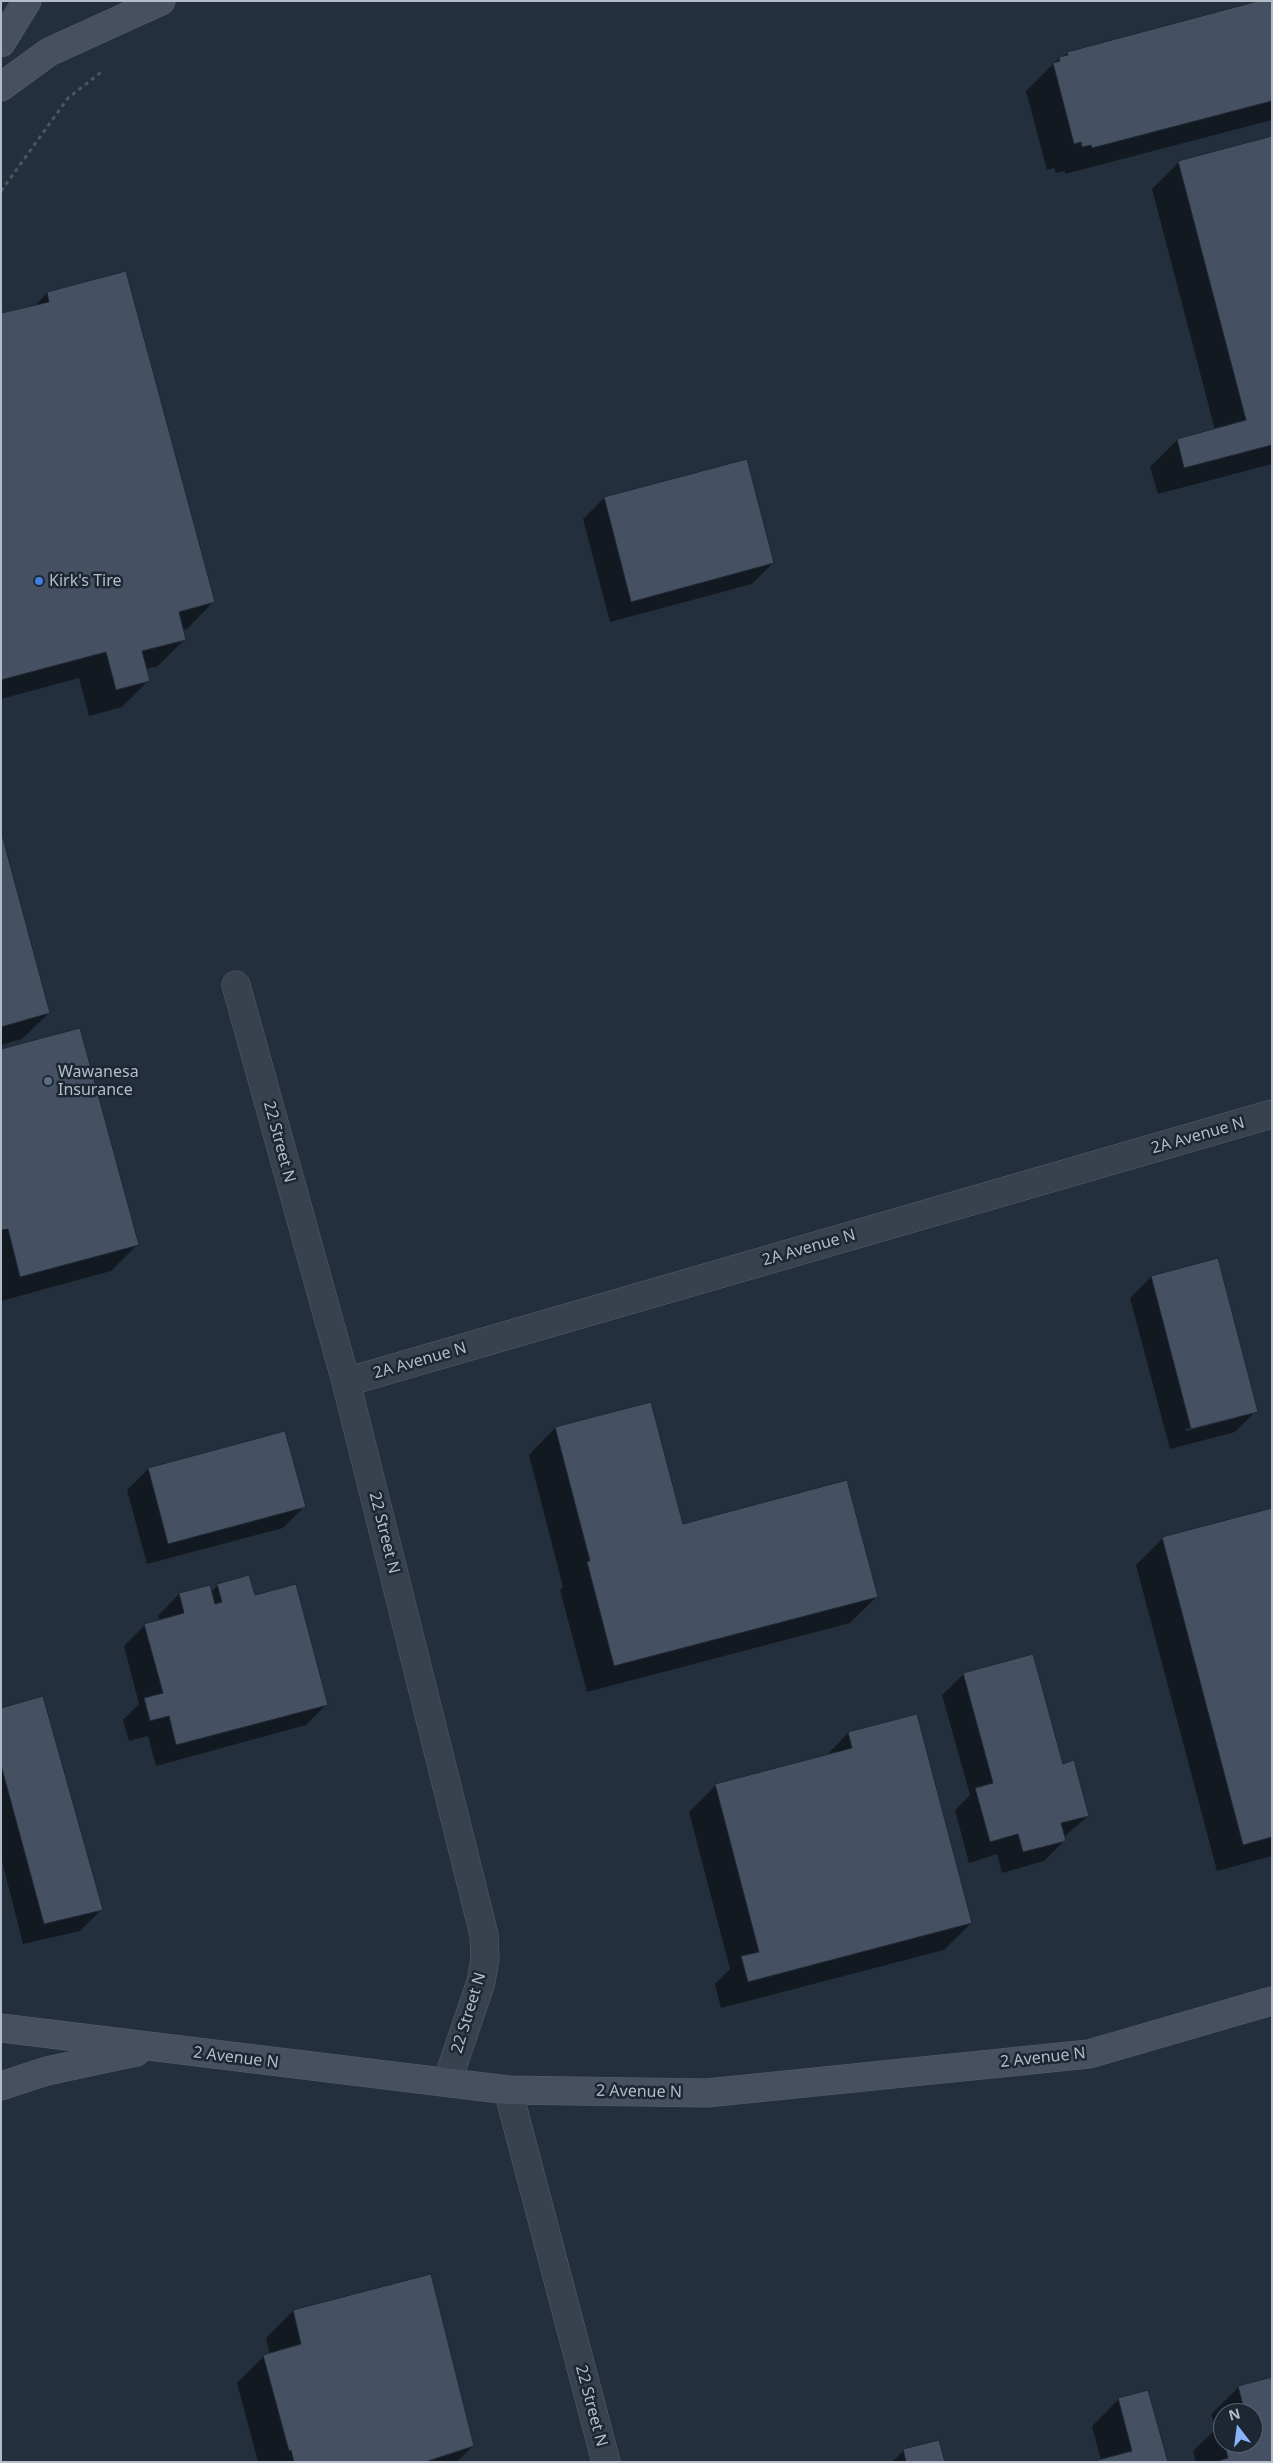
<!DOCTYPE html>
<style>
body{margin:0}
#map{position:relative;width:1273px;height:2463px;overflow:hidden;background:#242f3e;font-family:"Noto Sans",sans-serif}
canvas{display:block}
.frame{position:absolute;inset:0;border:2px solid #b4bcc9;pointer-events:none}
.north{position:absolute;left:1213px;top:2403px;width:50px;height:50px;box-sizing:border-box;background:#1d2633;border:1px solid #59626f;border-radius:50%;rotate:345deg;font-size:14px;font-weight:700;line-height:20px;text-align:center;color:#b4bcc9}
.north::after{content:'';display:block;margin:auto;width:18px;height:22px;background:#8ab4f8;clip-path:polygon(50% 0,100% 100%,50% 72%,0 100%)}
</style>
<div id="map">
<canvas width="1273" height="2463"></canvas>
<div class="frame"></div>
<div class="north">N</div>
</div>
<script>
const context = document.querySelector('canvas').getContext('2d');
context.lineJoin = 'round';
function fillPath(path, color) { context.fillStyle = color; context.fill(path, 'evenodd'); }
const toPath = rows => new Path2D(rows.map(r => 'M' + r).join(''));
function stroke(path, color, width, dash) { context.strokeStyle = color; context.lineWidth = width; context.lineCap = dash ? 'butt' : 'round'; context.setLineDash(dash || []); context.stroke(path); }
function label(font, color, halo, rows, align = 'center') {
  context.font = font + ' "Noto Sans",sans-serif'; context.lineWidth = 5; context.setLineDash([]); context.textBaseline = 'middle'; context.strokeStyle = halo; context.fillStyle = color; for (const [text, x, y, turn = 0] of rows) {
    context.save(); context.translate(x, y); context.rotate((+turn || 0) * Math.PI / 180); context.textAlign = isNaN(turn) ? turn : align; if (halo) context.strokeText(text, 0, 0); context.fillText(text, 0, 0); context.restore();
  }
}
fillPath(toPath([
 [1272,1,1272,120,1065,174,1065,171,1056,173,1054,168,1047,170,1026,91,1059,58,1068,53],
 [1272,137,1272,464,1158,494,1150,467,1177,440,1215,430,1152,189,1179,162],
 [47,293,213,602,187,629,182,630,185,639,158,666,146,669,149,680,122,707,89,716,79,678,1,699,1,314,34,307],
 [604,498,773,563,752,584,610,622,583,519],
 [1,836,49,1013,22,1039,1,1045],
 [1,1050,138,1244,111,1271,1,1301],
 [1151,1277,1256,1411,1235,1432,1170,1449,1130,1298],
 [1233,1417,1233,1419,1186,1431,1185,1429],
 [555,1428,682,1525,877,1596,850,1623,587,1692,560,1590,563,1587,529,1455],
 [284,1432,304,1507,283,1528,147,1564,127,1490,148,1469],
 [1272,1510,1272,1856,1217,1871,1136,1565,1163,1538],
 [218,1585,254,1596,327,1704,306,1725,156,1766,148,1736,129,1741,123,1720,139,1704,124,1646,145,1625,160,1621,158,1616,179,1594,211,1592],
 [964,1674,1062,1766,1088,1816,1064,1837,1065,1840,1044,1861,1002,1873,997,1854,969,1863,955,1810,970,1795,942,1695],
 [1,1709,101,1910,80,1931,23,1944,1,1857],
 [848,1733,971,1923,944,1950,721,2008,715,1984,730,1969,689,1812,716,1785,826,1756],
 [430,2275,473,2446,457,2462,258,2462,237,2383,264,2356,270,2354,266,2338,293,2311],
 [1272,2379,1272,2462,1196,2462,1193,2451,1216,2429,1211,2414,1238,2388],
 [1223,2413,1253,2413,1253,2443,1223,2443],
 [1119,2399,1166,2462,1097,2462,1101,2460,1092,2426],
 [904,2450,944,2462,892,2462]
]), '#0007');
const building = toPath([
 [1258,1,1272,1,1272,101,1092,148,1091,145,1082,147,1081,142,1074,144,1053,63,1060,61,1059,57,1068,55,1067,52,1258,1],
 [1272,136,1272,445,1184,468,1177,439,1246,420,1178,161,1272,136],
 [126,271,215,602,179,612,186,640,142,651,150,681,116,690,106,652,1,680,1,313,49,302,47,292,126,271],
 [747,459,774,563,631,602,604,497,747,459],
 [1,831,50,1013,1,1027,1,831],
 [80,1028,139,1245,20,1277,8,1229,1,1230,1,1049,80,1028],
 [1218,1258,1258,1412,1191,1429,1151,1276,1218,1258],
 [651,1402,683,1524,847,1480,878,1597,614,1666,587,1562,590,1561,555,1427,651,1402],
 [285,1431,306,1507,168,1544,148,1468,285,1431],
 [1272,1508,1272,1837,1243,1845,1162,1537,1272,1508],
 [249,1575,255,1595,296,1584,328,1705,176,1745,169,1716,150,1721,144,1698,163,1693,144,1624,184,1613,179,1593,210,1585,215,1604,222,1602,217,1584,249,1575],
 [1033,1654,1063,1764,1074,1760,1089,1816,1061,1823,1066,1841,1023,1852,1018,1834,990,1842,975,1788,993,1783,963,1673,1033,1654],
 [43,1696,103,1910,44,1924,1,1765,1,1708,43,1696],
 [917,1714,972,1923,748,1982,741,1956,759,1952,715,1784,852,1748,848,1732,917,1714],
 [431,2274,474,2446,425,2462,294,2462,291,2450,289,2451,263,2355,301,2344,293,2310,431,2274],
 [1272,2377,1272,2462,1215,2462,1228,2458,1224,2443,1253,2443,1253,2413,1245,2413,1238,2386,1272,2377],
 [1148,2390,1168,2462,1098,2462,1098,2460,1132,2451,1118,2398,1148,2390],
 [939,2440,945,2462,906,2462,903,2449,939,2440]
]);
fillPath(building, '#455162');
stroke(building, '#1f2835', 1);
const street = toPath([
 [236,985,346,1382,484,1935,485,1959,481,1982,447,2082],
 [346,1382,1272,1114],
 [508,2090,606,2462]
]);
const secondary = toPath([
 [1,43,27,1],
 [1,87,49,52,161,1],
 [1,2028,508,2090,707,2093,1089,2054,1272,2001],
 [1,2086,47,2071,136,2052]
]);
stroke(street, '#565f6c', 29);
stroke(secondary, '#565f6c', 29);
stroke(toPath([
 [1,191,68,98,104,70]
]), '#44595c', 3, [4, 4]);
stroke(street, '#38414e', 28);
stroke(secondary, '#465061', 28);
for (const [x, y, r, color] of [
 [39,581,5,"#3f7fe0"],
 [48,1081,5,"#5c6f8a"]
]) { const dot = new Path2D(); dot.arc(x, y, r, 0, 2 * Math.PI); context.fillStyle = color; context.fill(dot); stroke(dot, '#1d2633', 2); }
label('16px', '#b4bcc9', '#1d2633', [
 ["Kirk's Tire",49,581],
 ["Wawanesa",58,1072],
 ["Insurance",58,1090]
], 'left');
label('16px', '#b4bcc9', '#1d2633', [
 ["2A Avenue N",1198,1136,-16],
 ["22 Street N",279,1142,75],
 ["2A Avenue N",809,1248,-16],
 ["2A Avenue N",420,1361,-16],
 ["22 Street N",384,1533,76],
 ["22 Street N",469,2013,-73],
 ["2 Avenue N",236,2058,7],
 ["2 Avenue N",1043,2058,-6],
 ["2 Avenue N",639,2092,1],
 ["22 Street N",591,2406,75]
]);
</script>
